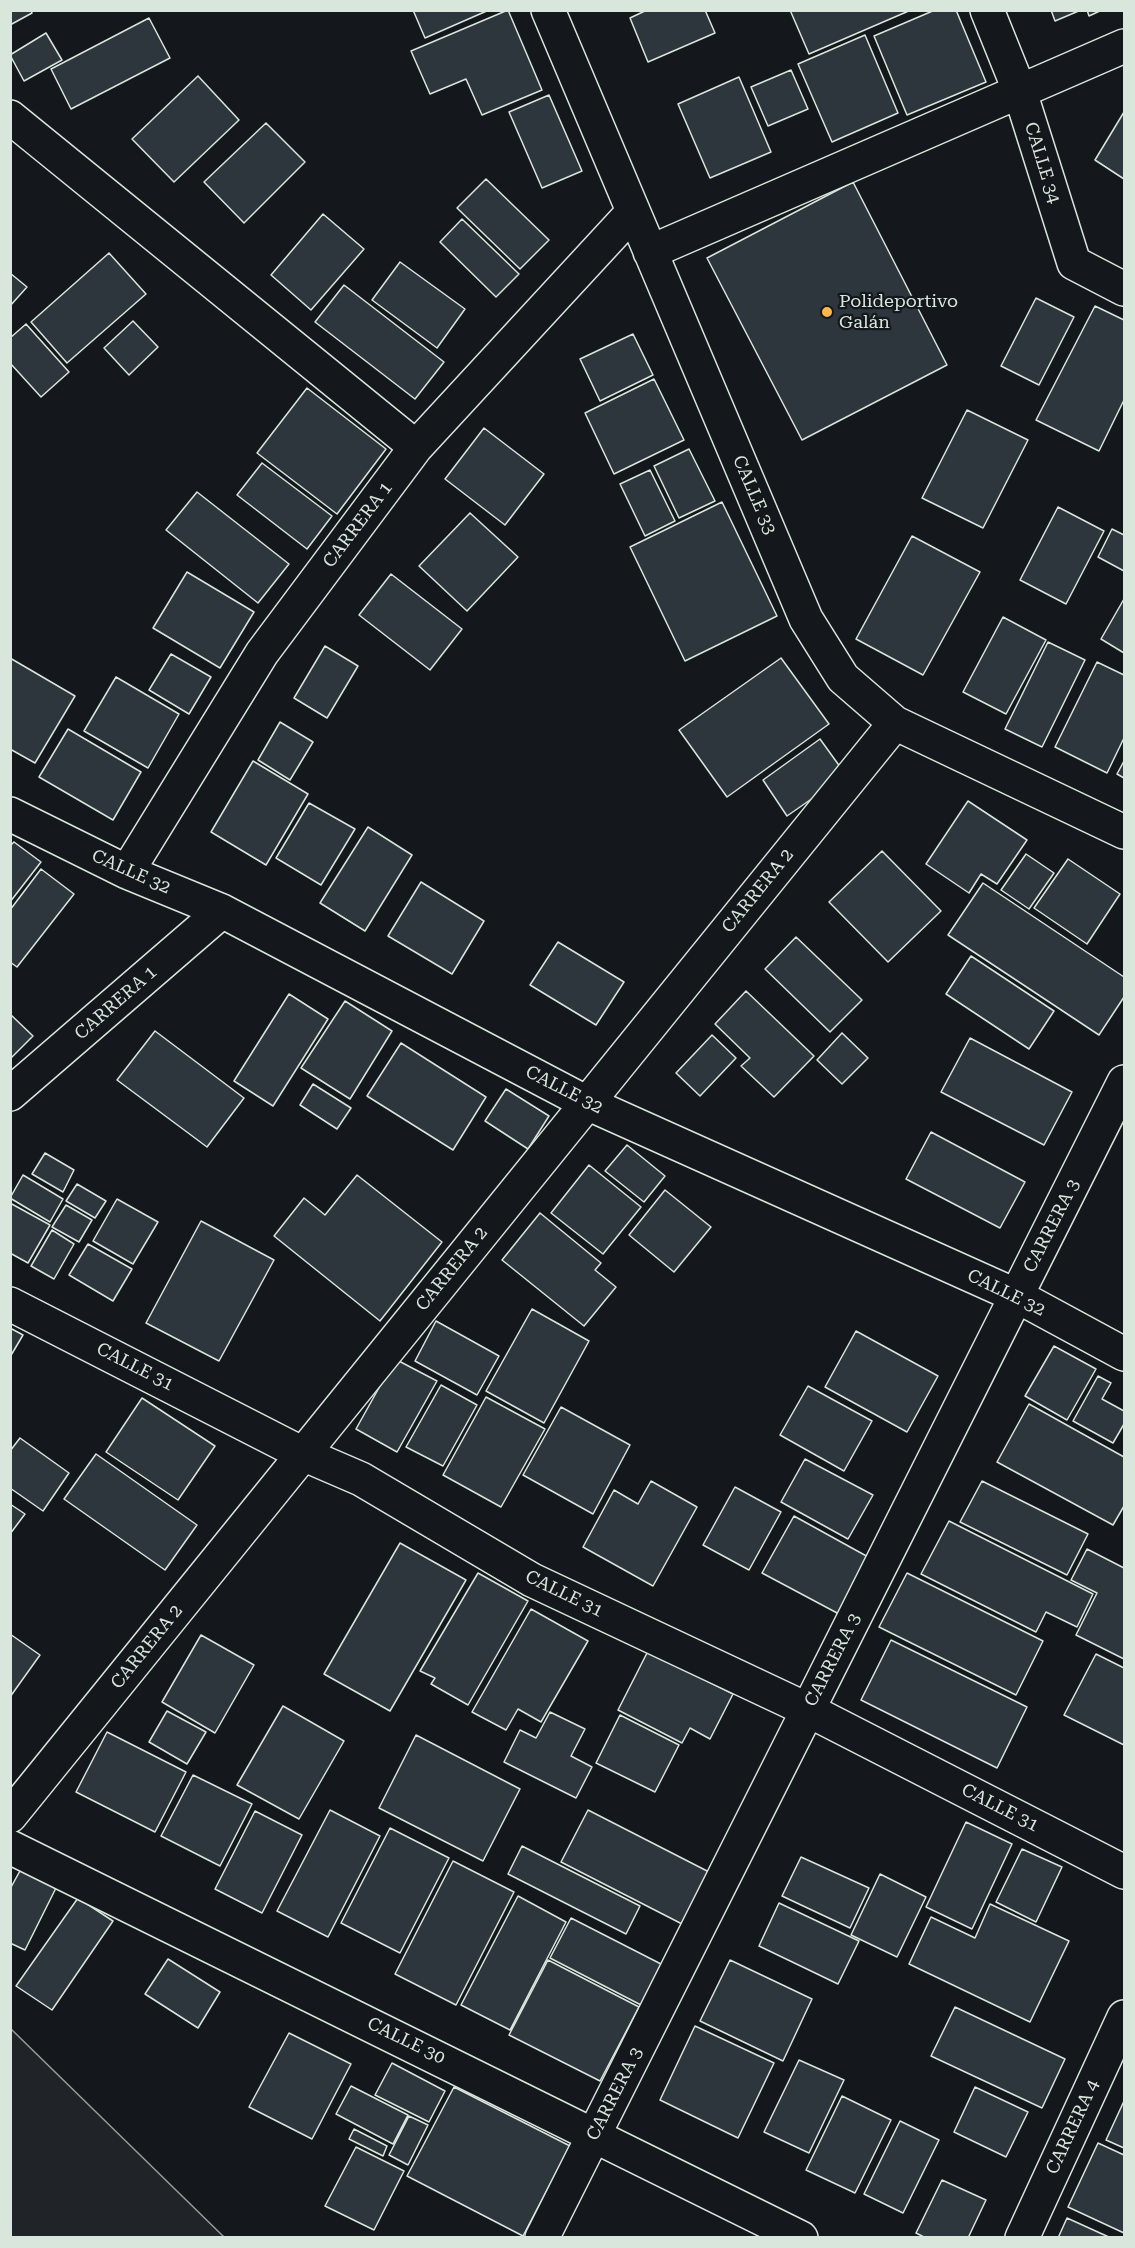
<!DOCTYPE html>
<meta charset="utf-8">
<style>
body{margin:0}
#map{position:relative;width:1135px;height:2248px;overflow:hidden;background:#14181c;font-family:"Roboto Serif",serif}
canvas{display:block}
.frame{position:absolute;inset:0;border:12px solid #d8e6dc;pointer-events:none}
</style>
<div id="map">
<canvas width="1135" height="2248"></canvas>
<div class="frame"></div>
</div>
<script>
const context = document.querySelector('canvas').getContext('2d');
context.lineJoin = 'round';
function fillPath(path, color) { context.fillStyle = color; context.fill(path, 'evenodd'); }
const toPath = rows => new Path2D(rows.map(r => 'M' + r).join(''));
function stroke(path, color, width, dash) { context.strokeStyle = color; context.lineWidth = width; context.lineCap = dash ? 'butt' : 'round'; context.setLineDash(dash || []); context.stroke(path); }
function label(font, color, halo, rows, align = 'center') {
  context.font = font + ' "Roboto Serif",serif'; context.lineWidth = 4.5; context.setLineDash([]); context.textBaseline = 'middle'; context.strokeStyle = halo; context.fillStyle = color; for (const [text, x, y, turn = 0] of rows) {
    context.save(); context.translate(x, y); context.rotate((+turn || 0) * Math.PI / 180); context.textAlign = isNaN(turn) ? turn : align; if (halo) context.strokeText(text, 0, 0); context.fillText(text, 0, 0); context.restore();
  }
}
const green = toPath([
 [10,2029,11,2029,224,2237,11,2237,10,2029]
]);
fillPath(green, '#202428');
stroke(green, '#939e99', 1.5);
const building = toPath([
 [10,10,31,10,32,13,10,25,10,10],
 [413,10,489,10,425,38,413,10],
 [508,10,542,90,482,115,466,79,430,94,411,51,508,10],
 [647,10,705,10,715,33,648,62,630,18,647,10],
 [790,10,911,10,809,54,790,10],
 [935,10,956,10,986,82,907,115,874,36,935,10],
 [1051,10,1081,10,1055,21,1051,10],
 [1087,10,1102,10,1089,16,1087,10],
 [149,18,170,58,71,109,51,69,149,18],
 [46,33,62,60,24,81,10,55,46,33],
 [865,35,898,113,832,142,798,64,865,35],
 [791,70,808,109,768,126,751,87,791,70],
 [198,76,239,120,174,182,132,139,198,76],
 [739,77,771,152,710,178,678,104,739,77],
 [549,95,582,171,542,188,509,112,549,95],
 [1124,112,1124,179,1095,160,1124,112],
 [266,123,305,162,244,223,204,182,266,123],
 [486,179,549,240,520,269,457,208,486,179],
 [853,182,947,365,802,440,707,258,853,182],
 [323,214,364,249,311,310,271,275,323,214],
 [462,219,519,274,496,297,440,242,462,219],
 [109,253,146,294,67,363,31,322,109,253],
 [400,262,465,309,437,348,372,300,400,262],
 [10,273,27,287,10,306,10,273],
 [344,285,444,362,415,399,315,322,344,285],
 [1036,298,1074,317,1039,385,1001,366,1036,298],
 [1095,306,1124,320,1124,400,1099,451,1036,420,1095,306],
 [133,321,158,347,129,375,104,348,133,321],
 [26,324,69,372,41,397,10,363,10,338,26,324],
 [633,334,653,375,600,401,580,359,633,334],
 [654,379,684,440,614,474,585,413,654,379],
 [307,388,386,449,337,514,257,453,307,388],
 [967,410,1028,440,983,528,922,498,967,410],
 [484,428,544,474,505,525,445,479,484,428],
 [689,449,715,501,679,518,654,466,689,449],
 [262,463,332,516,307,549,237,495,262,463],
 [650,470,675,521,645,536,620,484,650,470],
 [197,492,289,564,258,603,166,530,197,492],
 [722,502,777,616,685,661,630,547,722,502],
 [1058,507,1104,531,1066,604,1020,580,1058,507],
 [470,513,518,557,467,611,419,566,470,513],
 [1112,529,1124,535,1124,571,1098,557,1112,529],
 [912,536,980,572,923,675,856,639,912,536],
 [187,572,254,612,220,668,153,628,187,572],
 [391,574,462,629,430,670,359,615,391,574],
 [1124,599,1124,653,1101,639,1124,599],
 [1003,617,1046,640,1006,714,963,692,1003,617],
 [1048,642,1085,660,1042,747,1005,729,1048,642],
 [325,646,358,666,327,718,294,698,325,646],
 [171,654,211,677,189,714,149,690,171,654],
 [10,658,75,696,35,763,10,749,10,658],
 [781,658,829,724,727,797,679,730,781,658],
 [1097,662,1124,675,1124,738,1107,773,1055,747,1097,662],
 [116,677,179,714,148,768,84,731,116,677],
 [280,722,313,742,290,780,258,760,280,722],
 [68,729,141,772,113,820,39,777,68,729],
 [820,739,846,775,787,816,763,780,820,739],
 [253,761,308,794,266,865,211,832,253,761],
 [1124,761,1124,778,1117,774,1124,761],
 [968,801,1027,840,997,884,981,874,969,893,926,864,968,801],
 [309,803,355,829,321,885,276,858,309,803],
 [368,827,412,855,365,931,320,903,368,827],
 [14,842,41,862,10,902,10,846,14,842],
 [882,851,941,911,888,962,829,902,882,851],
 [1026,854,1054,873,1029,909,1001,890,1026,854],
 [1068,859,1120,894,1087,944,1034,908,1068,859],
 [41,869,74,894,17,967,10,962,10,910,41,869],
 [421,882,484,921,452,974,388,936,421,882],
 [983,883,1124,977,1124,997,1099,1035,948,935,983,883],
 [796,937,862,1000,830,1032,765,969,796,937],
 [558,942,624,982,596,1025,530,985,558,942],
 [971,956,1054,1011,1029,1049,946,994,971,956],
 [746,991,814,1056,774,1097,741,1066,750,1058,715,1024,746,991],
 [289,994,328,1019,273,1106,234,1081,289,994],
 [345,1001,392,1031,350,1099,301,1068,345,1001],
 [10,1014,33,1036,10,1059,10,1014],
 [155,1031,244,1098,207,1147,117,1080,155,1031],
 [842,1033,868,1058,842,1084,817,1060,842,1033],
 [712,1035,736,1058,700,1096,676,1073,712,1035],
 [970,1038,1072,1092,1044,1145,941,1092,970,1038],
 [401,1043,486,1097,453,1150,367,1096,401,1043],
 [313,1084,351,1108,337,1129,300,1105,313,1084],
 [506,1089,549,1116,528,1149,485,1121,506,1089],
 [931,1132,1025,1182,1000,1228,906,1179,931,1132],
 [627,1145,665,1176,644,1202,605,1171,627,1145],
 [45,1153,74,1170,63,1192,32,1174,45,1153],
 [589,1165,641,1207,603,1254,551,1213,589,1165],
 [23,1175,63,1199,50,1222,10,1198,23,1175],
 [357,1175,442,1242,380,1321,274,1236,304,1198,325,1215,357,1175],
 [77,1184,106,1201,95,1218,66,1201,77,1184],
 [665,1190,711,1227,674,1272,629,1235,665,1190],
 [117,1199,158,1222,133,1264,93,1241,117,1199],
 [10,1203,50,1225,28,1263,10,1253,10,1203],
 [66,1205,92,1220,79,1242,52,1227,66,1205],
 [540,1213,601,1263,595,1270,616,1287,584,1326,502,1260,540,1213],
 [201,1221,274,1260,219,1361,146,1323,201,1221],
 [52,1230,74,1244,54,1279,31,1266,52,1230],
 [88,1244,132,1269,113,1301,69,1275,88,1244],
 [532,1309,589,1341,544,1423,486,1391,532,1309],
 [436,1321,499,1356,477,1395,415,1361,436,1321],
 [10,1328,23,1335,10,1357,10,1328],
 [856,1331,938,1376,907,1432,825,1387,856,1331],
 [1054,1346,1096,1369,1067,1420,1025,1396,1054,1346],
 [395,1359,437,1381,397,1452,356,1429,395,1359],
 [1098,1376,1111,1383,1102,1399,1124,1411,1124,1424,1113,1443,1073,1421,1098,1376],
 [441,1385,477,1405,443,1466,406,1447,441,1385],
 [808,1386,872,1421,844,1471,780,1435,808,1386],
 [486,1397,545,1429,501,1507,443,1475,486,1397],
 [142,1398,215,1446,178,1500,106,1452,142,1398],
 [1029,1404,1124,1457,1124,1506,1113,1525,997,1462,1029,1404],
 [561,1407,630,1445,593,1514,523,1475,561,1407],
 [20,1438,69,1473,43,1511,10,1488,10,1451,20,1438],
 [96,1454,197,1525,165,1570,64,1499,96,1454],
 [805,1459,873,1495,848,1539,781,1502,805,1459],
 [651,1481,697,1507,653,1586,583,1547,614,1490,638,1504,651,1481],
 [982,1481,1088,1534,1067,1575,960,1522,982,1481],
 [735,1487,781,1512,749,1570,703,1545,735,1487],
 [10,1504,25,1514,10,1534,10,1504],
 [794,1516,870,1558,839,1614,762,1573,794,1516],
 [949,1521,1093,1594,1077,1627,1046,1612,1036,1632,921,1574,949,1521],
 [400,1543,466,1580,390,1711,324,1674,400,1543],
 [1087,1549,1124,1568,1124,1659,1076,1635,1097,1593,1071,1580,1087,1549],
 [478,1573,528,1601,468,1705,431,1684,435,1678,420,1671,478,1573],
 [907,1573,1043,1641,1016,1695,879,1627,907,1573],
 [531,1609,588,1641,541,1722,518,1709,506,1730,472,1712,531,1609],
 [10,1634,40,1655,10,1697,10,1634],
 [201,1635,254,1665,215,1733,162,1702,201,1635],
 [891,1640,1027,1707,997,1768,861,1700,891,1640],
 [648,1651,733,1694,710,1739,690,1728,682,1743,618,1710,648,1651],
 [1096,1654,1124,1668,1124,1745,1064,1715,1096,1654],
 [283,1706,344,1741,299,1819,237,1785,283,1706],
 [167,1711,206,1732,187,1764,149,1742,167,1711],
 [550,1712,585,1729,571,1756,592,1767,576,1798,504,1762,520,1730,536,1738,550,1712],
 [620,1715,679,1745,655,1792,596,1763,620,1715],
 [107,1732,186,1772,155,1832,76,1792,107,1732],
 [416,1735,520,1789,483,1861,379,1808,416,1735],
 [193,1775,252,1804,220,1866,161,1836,193,1775],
 [330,1810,380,1836,328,1937,277,1911,330,1810],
 [588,1810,711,1873,684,1925,561,1862,588,1810],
 [255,1811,302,1835,262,1913,215,1889,255,1811],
 [966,1822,1012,1844,972,1929,926,1907,966,1822],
 [390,1828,449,1858,400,1953,341,1923,390,1828],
 [522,1846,640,1906,626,1934,508,1874,522,1846],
 [1022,1849,1062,1867,1036,1922,996,1902,1022,1849],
 [801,1857,869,1888,850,1928,782,1896,801,1857],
 [453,1861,514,1892,456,2005,395,1974,453,1861],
 [21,1869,57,1886,25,1950,10,1943,10,1889,21,1869],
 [880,1874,926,1897,897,1957,851,1935,880,1874],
 [518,1896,566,1922,510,2030,461,2005,518,1896],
 [78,1898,113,1921,52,2010,16,1986,78,1898],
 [779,1903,859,1941,838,1984,759,1946,779,1903],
 [990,1904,1069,1941,1030,2022,909,1964,931,1917,975,1938,990,1904],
 [571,1918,661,1964,641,2005,550,1958,571,1918],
 [168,1959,220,1992,198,2028,145,1994,168,1959],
 [548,1960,639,2007,600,2081,509,2035,548,1960],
 [730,1960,812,1999,783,2061,700,2021,730,1960],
 [955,2007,1065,2059,1042,2108,931,2056,955,2007],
 [695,2026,774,2063,738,2138,660,2100,695,2026],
 [289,2033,351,2064,312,2139,249,2107,289,2033],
 [799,2060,844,2080,809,2153,764,2132,799,2060],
 [392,2063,445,2091,429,2122,375,2095,392,2063],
 [351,2086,408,2115,393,2144,336,2114,351,2086],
 [454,2087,570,2146,523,2236,407,2176,454,2087],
 [975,2087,1028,2112,1006,2157,954,2132,975,2087],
 [842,2096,891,2120,855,2193,806,2170,842,2096],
 [1124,2101,1124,2148,1106,2140,1124,2101],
 [409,2116,428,2125,408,2165,389,2155,409,2116],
 [900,2121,939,2140,903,2213,864,2194,900,2121],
 [354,2129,387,2146,383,2156,349,2139,354,2129],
 [1098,2143,1124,2155,1124,2233,1068,2207,1098,2143],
 [356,2147,404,2171,374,2230,325,2206,356,2147],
 [942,2180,986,2200,968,2238,926,2238,916,2233,942,2180],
 [1067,2218,1111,2238,1058,2238,1067,2218]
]);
fillPath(building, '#2c363c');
stroke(building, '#d8e6dc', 1.5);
const minor = toPath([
 [548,10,806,619,843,678,895,723,1124,832],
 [987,10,1020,92,1074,263,1124,289],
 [10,117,416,447],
 [650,252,1124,46],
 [10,814,127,872,222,911,587,1103,1017,1296,1124,1354],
 [127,872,262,653,416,447,633,212],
 [10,1094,222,911],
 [10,1304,303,1454,361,1479,532,1580,808,1710,1124,1872],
 [10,1816,895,723],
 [10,1847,801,2238],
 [542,2238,1124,1082],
 [1022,2238,1124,2017]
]);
stroke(minor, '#d8e6dc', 36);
stroke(minor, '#14181c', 33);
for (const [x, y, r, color] of [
 [827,312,6,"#ffb74d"]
]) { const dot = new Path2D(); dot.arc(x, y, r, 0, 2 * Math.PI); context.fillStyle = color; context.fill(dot); stroke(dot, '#14181c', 2); }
label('18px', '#d8e6dc', '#14181c', [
 ["CALLE 34",1042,163,73],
 ["CALLE 33",754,495,67],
 ["CARRERA 1",358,525,-53],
 ["CALLE 32",131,872,24],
 ["CARRERA 2",758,891,-51],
 ["CARRERA 1",116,1003,-41],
 ["CALLE 32",564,1090,27],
 ["CARRERA 3",1052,1226,-63],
 ["CARRERA 2",452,1269,-51],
 ["CALLE 32",1006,1293,26],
 ["CALLE 31",135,1367,27],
 ["CALLE 31",564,1594,26],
 ["CARRERA 2",147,1647,-51],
 ["CARRERA 3",833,1660,-63],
 ["CALLE 31",1000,1808,27],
 ["CALLE 30",406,2041,26],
 ["CARRERA 3",615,2094,-63],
 ["CARRERA 4",1073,2127,-65]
]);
label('18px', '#d8e6dc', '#14181c', [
 ["Polideportivo",839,302],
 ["Galán",839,323]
], 'left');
</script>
